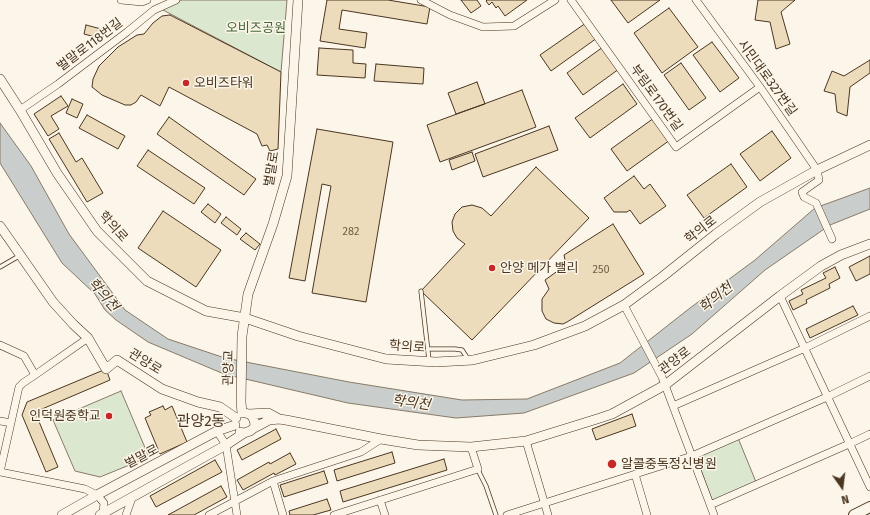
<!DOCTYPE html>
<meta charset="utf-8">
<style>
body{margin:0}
#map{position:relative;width:870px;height:515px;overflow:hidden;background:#fbf6e9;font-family:"Fira Sans",sans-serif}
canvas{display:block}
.north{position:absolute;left:822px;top:467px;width:40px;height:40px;-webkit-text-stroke:3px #fbf6e9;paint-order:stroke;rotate:166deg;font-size:11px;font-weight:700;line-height:16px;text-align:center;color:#4a3520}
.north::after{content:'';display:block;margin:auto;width:14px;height:18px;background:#4a3520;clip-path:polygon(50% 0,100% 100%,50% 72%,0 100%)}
</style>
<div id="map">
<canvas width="870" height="515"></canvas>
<div class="north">N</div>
</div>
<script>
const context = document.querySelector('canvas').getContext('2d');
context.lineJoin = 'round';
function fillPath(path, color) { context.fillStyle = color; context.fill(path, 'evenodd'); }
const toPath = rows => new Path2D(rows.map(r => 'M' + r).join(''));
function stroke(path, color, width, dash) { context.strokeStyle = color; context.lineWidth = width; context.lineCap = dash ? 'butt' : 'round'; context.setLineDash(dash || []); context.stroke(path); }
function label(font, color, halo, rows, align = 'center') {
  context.font = font + ' "Fira Sans","Noto Sans KR",sans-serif'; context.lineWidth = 3; context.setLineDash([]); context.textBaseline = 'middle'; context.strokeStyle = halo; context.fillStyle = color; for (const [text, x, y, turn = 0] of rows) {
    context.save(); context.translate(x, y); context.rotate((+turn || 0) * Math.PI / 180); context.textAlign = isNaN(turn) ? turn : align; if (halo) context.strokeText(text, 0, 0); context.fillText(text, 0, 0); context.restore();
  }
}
const green = toPath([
 [181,0,287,0,281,72,163,10,170,4,181,0],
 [121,391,149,457,100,477,75,471,53,420,121,391],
 [738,438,756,482,714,500,712,500,697,459,697,456,738,438]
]);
fillPath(green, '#dce7d0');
stroke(green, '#887966', 1);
const water = toPath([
 [0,123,31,166,69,234,125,310,168,339,225,358,349,382,462,400,527,399,620,363,690,308,755,260,815,208,870,188,870,209,830,225,765,270,692,334,634,373,524,413,456,418,348,403,224,374,148,342,116,320,105,310,95,294,62,263,0,163,0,123]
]);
fillPath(water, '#c9cecd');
stroke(water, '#887966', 1);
const building = toPath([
 [327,0,388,0,430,7,427,24,342,10,339,29,367,33,365,48,320,41,327,0],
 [461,0,477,0,481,6,471,13,461,0],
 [487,0,527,0,505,16,498,6,496,8,492,2,489,5,486,1,487,0],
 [611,0,660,0,628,23,611,0],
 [758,0,795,0,781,12,790,44,776,49,770,22,755,20,758,0],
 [669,8,698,47,662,73,634,33,669,8],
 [170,15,281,72,278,149,270,151,267,145,262,146,257,134,169,87,160,106,141,95,136,102,131,105,125,105,102,95,92,87,93,79,99,66,118,47,137,35,144,34,153,23,162,16,170,15],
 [586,23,597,38,551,71,540,55,586,23],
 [86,25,105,30,103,39,84,34,86,25],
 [712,42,739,78,720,92,693,55,712,42],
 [603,47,619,69,583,95,567,73,603,47],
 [319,48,353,50,353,63,366,64,365,78,317,75,319,48],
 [870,60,870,73,850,87,847,116,837,112,835,94,824,91,832,71,844,76,870,60],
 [681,63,706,98,689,110,664,75,681,63],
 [376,64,424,68,423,84,374,81,376,64],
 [477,82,485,104,456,114,448,93,477,82],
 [623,84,637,104,590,138,575,118,623,84],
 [522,90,536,127,440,162,427,125,522,90],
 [61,96,68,106,51,116,59,129,48,136,34,114,61,96],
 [72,99,83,104,77,118,66,113,72,99],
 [87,115,125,136,118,149,79,128,87,115],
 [169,117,256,179,244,195,157,134,169,117],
 [654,118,670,140,627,171,611,149,654,118],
 [549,126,558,150,483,177,475,154,549,126],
 [317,129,393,142,366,302,312,293,331,186,322,184,305,281,289,278,317,129],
 [772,131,791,158,760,181,740,154,772,131],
 [59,133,76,162,82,158,103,193,87,202,49,139,59,133],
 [148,150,205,188,194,204,137,166,148,150],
 [472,152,475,161,452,170,449,160,472,152],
 [731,164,747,187,704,218,687,195,731,164],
 [536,167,589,218,472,340,421,291,465,244,457,238,453,231,452,222,455,214,462,207,472,205,482,208,491,216,536,167],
 [634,176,644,189,650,184,666,206,640,224,630,210,627,212,614,212,604,198,634,176],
 [208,204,221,214,215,223,201,212,208,204],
 [163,211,221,250,196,287,138,248,163,211],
 [226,217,241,229,237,235,221,223,226,217],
 [613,224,644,274,567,322,563,324,554,323,546,319,542,311,542,299,549,289,545,280,566,265,564,255,613,224],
 [246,233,260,244,255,250,240,239,246,233],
 [870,256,870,274,856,281,849,267,870,256],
 [835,267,840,278,829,284,830,288,806,300,807,303,793,310,789,301,803,294,801,290,826,278,823,273,835,267],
 [853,306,858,315,810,338,806,329,853,306],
 [106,369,110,380,35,412,58,467,46,472,22,415,27,402,106,369],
 [163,406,165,410,172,406,187,442,160,454,145,418,151,415,149,412,163,406],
 [632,414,636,426,596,440,592,429,632,414],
 [276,429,281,439,242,460,237,450,276,429],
 [392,452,395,463,337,481,334,470,392,452],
 [290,453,296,464,275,475,274,473,243,490,237,480,269,462,270,464,290,453],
 [444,459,447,470,343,502,340,491,444,459],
 [215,460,222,472,156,507,150,496,215,460],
 [324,471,328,483,284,497,280,485,324,471],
 [221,486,227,497,194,515,168,515,221,486],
 [327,499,331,510,313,515,290,515,289,511,327,499]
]);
fillPath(building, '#ecdcbc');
stroke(building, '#4a3520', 1);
const lane = toPath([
 [0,267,19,256],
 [421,291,429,360],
 [428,349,455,349,462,350,466,356,467,360],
 [478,470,486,486,496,515]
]);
const street = toPath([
 [121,0,142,2,147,0],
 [421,0,450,15,483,27,514,26,555,0],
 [571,0,676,147,760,87],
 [696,0,760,87,817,170,819,180,802,192,804,197,816,203,832,239],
 [20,110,58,84,127,32,154,10,176,0],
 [780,296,870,487],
 [624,305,662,377,714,515],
 [0,345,24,356,35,375],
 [673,406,805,348,870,316],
 [0,421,11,423],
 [217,431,226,445,237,515],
 [526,441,548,515],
 [0,472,19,387,23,383,35,375,88,338],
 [0,472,85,489,97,495,104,503,103,513],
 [635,474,647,515],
 [273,481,283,515],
 [380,500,385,515],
 [710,505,849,444,870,434],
 [126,515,132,498],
 [209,515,273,481,361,452,381,439],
 [334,515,478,469,471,447],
 [507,515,692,456,827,397,870,376]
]);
const secondary = toPath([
 [0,79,20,110,57,173,97,231,147,281,206,311,245,318,298,336,386,359,436,362,473,360,534,345,585,326,624,305,662,277,716,234,760,202,817,170,870,145],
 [0,226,53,302,73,324,88,338,106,369,117,360,162,389,198,402,220,407,236,418],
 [242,413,241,402,242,336,248,294,273,224,287,176,298,0],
 [245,413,249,414,252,416,254,420,255,424,254,428],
 [249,414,268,413,279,419,286,420,381,439,418,445,471,447,526,441,597,419,612,414,665,385,780,296,821,266,841,255,870,244],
 [240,432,244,433,250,431,254,428,269,420,279,419],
 [62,515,97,495,200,440,217,431,235,425],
 [100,515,226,445,244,433]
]);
const primary = toPath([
 [854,515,870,507]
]);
stroke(lane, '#4a3520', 5);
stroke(street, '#4a3520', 8);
stroke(secondary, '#4a3520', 10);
stroke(primary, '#4a3520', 12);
stroke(lane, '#fbf6e9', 3.5);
stroke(street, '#fbf6e9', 7);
stroke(secondary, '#fbf6e9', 9);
stroke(primary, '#fbf6e9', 10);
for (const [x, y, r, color] of [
 [186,83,4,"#c62828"],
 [492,268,4,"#c62828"],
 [109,416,4,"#c62828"],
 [612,464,5,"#c62828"]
]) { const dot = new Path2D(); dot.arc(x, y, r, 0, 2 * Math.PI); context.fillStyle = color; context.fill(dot); stroke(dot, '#fbf6e9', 1.5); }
label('11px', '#725f47', null, [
 ["282",351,232],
 ["250",601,270]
]);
label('13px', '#436837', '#fbf6e9', [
 ["오비즈공원",256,28]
]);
label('13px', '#4a3520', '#fbf6e9', [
 ["벌말로118번길",90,45,-37],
 ["시민대로327번길",767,78,54],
 ["부림로170번길",656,98,54],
 ["벌말로",272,169,-81],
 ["학의로",113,227,48],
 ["학의로",701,230,-38],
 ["학의로",407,347,4],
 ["관양로",675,361,-37],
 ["관양로",145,362,32],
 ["관양교",229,368,-89],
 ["벌말로",142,457,-28]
]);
label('13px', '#4a3520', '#fbf6e9', [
 ["오비즈타워",194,83],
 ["안양 메가 밸리",500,268],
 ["인덕원중학교",101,416,"right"],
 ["알콜중독정신병원",621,464]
], 'left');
label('italic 14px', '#4a3520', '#fbf6e9', [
 ["학의천",103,295,49],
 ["학의천",716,298,-39],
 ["학의천",411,403,8]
]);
label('15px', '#4a3520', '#fbf6e9', [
 ["관양2동",201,422]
]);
</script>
